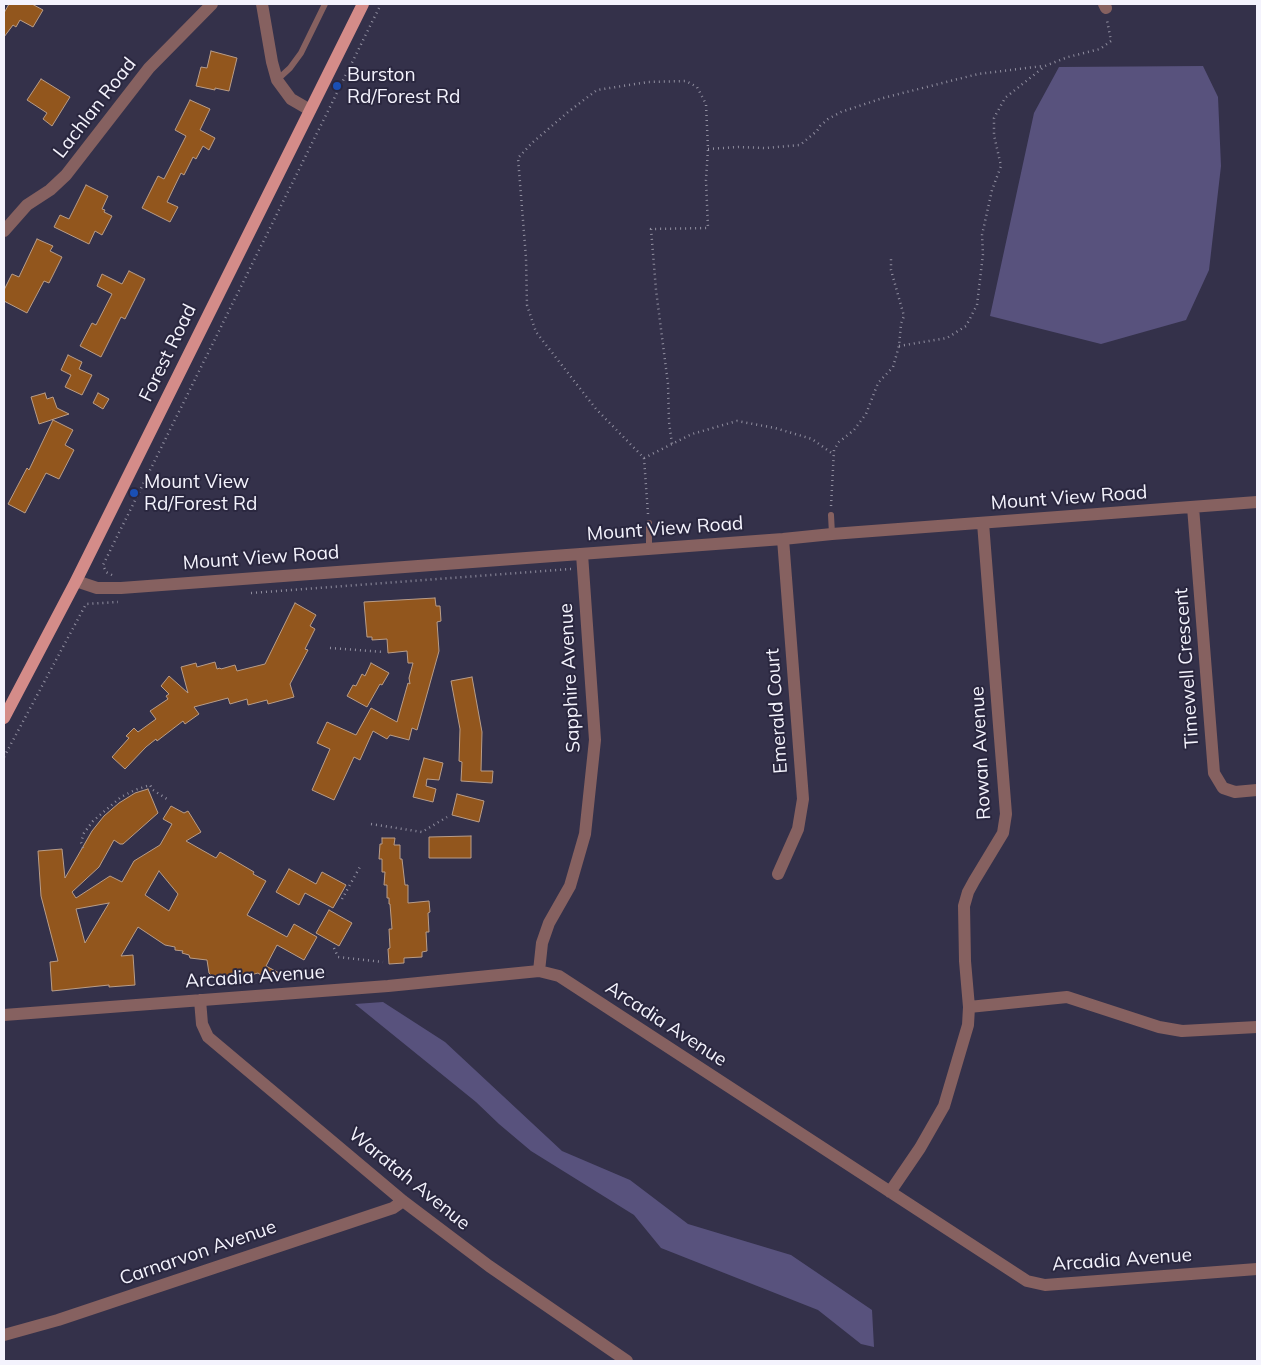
<!DOCTYPE html>
<style>
body{margin:0}
#map{position:relative;width:1261px;height:1365px;overflow:hidden;background:#34314a;font-family:Mulish,sans-serif}
canvas{display:block}
.frame{position:absolute;inset:0;border:5px solid #f4f3fd;pointer-events:none}
</style>
<div id="map">
<canvas width="1261" height="1365"></canvas>
<div class="frame"></div>
</div>
<script>
const context = document.querySelector('canvas').getContext('2d');
context.lineJoin = 'round';
function fillPath(path, color) { context.fillStyle = color; context.fill(path, 'evenodd'); }
const toPath = rows => new Path2D(rows.map(r => 'M' + r).join(''));
function stroke(path, color, width, dash) { context.strokeStyle = color; context.lineWidth = width; context.lineCap = dash ? 'butt' : 'round'; context.setLineDash(dash || []); context.stroke(path); }
function label(font, color, halo, rows, align = 'center') {
  context.font = font + ' Mulish,sans-serif'; context.lineWidth = 4; context.setLineDash([]); context.textBaseline = 'middle'; context.strokeStyle = halo; context.fillStyle = color; for (const [text, x, y, turn = 0] of rows) {
    context.save(); context.translate(x, y); context.rotate((+turn || 0) * Math.PI / 180); context.textAlign = isNaN(turn) ? turn : align; if (halo) context.strokeText(text, 0, 0); context.fillText(text, 0, 0); context.restore();
  }
}
fillPath(toPath([
 [1203,66,1218,97,1221,166,1209,270,1186,320,1101,344,990,316,1034,113,1059,67],
 [383,1002,445,1042,562,1151,630,1180,688,1224,791,1255,872,1310,874,1347,861,1344,818,1310,661,1248,634,1215,531,1151,499,1124,476,1102,355,1004]
]), '#58527d');
const building = toPath([
 [9,4,32,4,43,10,33,27,20,20,16,27,13,25,4,37,4,13,9,4],
 [211,51,237,58,229,91,215,88,215,90,196,86,201,67,207,68,211,51],
 [41,79,70,97,52,126,43,119,47,113,27,100,41,79],
 [190,100,210,109,200,130,215,138,209,150,203,146,196,159,193,157,184,175,181,173,167,202,178,207,170,222,142,208,158,176,164,179,186,136,175,130,190,100],
 [86,185,108,196,102,209,105,210,104,212,112,216,102,235,95,231,89,244,54,227,60,215,69,219,86,185],
 [37,239,53,246,50,251,62,257,49,283,44,281,27,313,4,301,4,290,12,274,19,277,37,239],
 [129,271,145,279,125,319,121,317,101,357,80,346,92,323,96,325,112,294,97,286,102,274,122,284,129,271],
 [68,355,82,362,79,369,92,375,82,395,65,387,71,375,61,370,68,355],
 [45,393,47,399,53,397,57,408,69,414,39,424,31,397,45,393],
 [98,393,109,399,103,409,93,403,98,393],
 [53,420,73,430,65,445,74,450,59,479,46,473,25,513,8,504,27,468,29,470,53,420],
 [435,598,436,606,440,606,441,621,437,622,439,651,417,730,412,728,409,740,390,735,387,739,373,731,360,760,354,757,334,800,312,790,330,749,317,743,327,722,356,735,371,708,397,722,408,683,410,684,409,678,413,663,408,663,407,651,388,653,387,639,372,640,372,637,367,637,364,602,435,598],
 [295,603,316,615,310,626,315,629,305,649,308,650,290,684,294,697,268,704,267,700,248,705,247,699,230,704,228,698,194,707,199,714,185,724,183,721,157,741,156,739,146,747,125,769,112,757,129,738,126,736,134,728,138,732,156,719,150,711,168,699,166,696,169,694,161,686,169,676,188,693,181,667,196,663,197,667,215,662,217,669,220,668,221,669,235,665,237,671,265,664,295,603],
 [371,663,389,673,382,685,380,684,367,707,347,696,353,685,356,686,362,674,365,676,371,663],
 [472,677,482,732,481,771,493,771,492,783,461,781,462,762,459,761,460,729,451,681,472,677],
 [424,758,443,763,439,780,427,779,426,786,436,789,433,802,413,797,424,758],
 [148,789,158,813,123,844,120,844,114,840,99,867,72,892,76,898,110,876,122,882,134,861,160,845,172,824,163,819,171,806,184,813,188,811,201,832,186,841,216,858,220,852,254,872,253,874,266,881,247,915,287,937,294,924,317,937,304,960,277,945,266,966,283,975,261,975,258,973,247,976,247,974,240,977,239,974,232,977,231,975,224,978,223,976,213,977,209,973,207,960,190,958,189,955,182,953,183,951,175,950,175,947,165,945,138,927,121,956,133,955,135,985,109,987,109,985,52,991,50,962,58,961,41,896,38,851,62,849,65,878,92,831,104,816,119,803,135,793,148,789],
 [159,871,178,894,169,911,145,895,159,871],
 [109,903,85,943,76,909,109,903],
 [457,794,484,801,479,822,452,815,457,794],
 [471,836,471,858,429,858,429,837,471,836],
 [382,838,395,838,394,845,400,845,400,859,402,859,405,885,408,885,408,903,429,901,430,912,428,913,429,932,426,932,427,951,422,952,422,957,404,958,404,963,389,964,388,949,390,948,389,929,392,929,390,904,389,904,389,898,387,898,387,885,384,885,385,872,382,872,382,859,379,859,380,844,382,844,382,838],
 [289,869,316,884,322,872,346,885,333,908,305,893,299,905,276,892,289,869],
 [329,910,352,923,339,946,316,933,329,910]
]);
fillPath(building, '#92561d');
stroke(building, '#b99d88', 1);
stroke(toPath([
 [708,149,738,147,766,148,800,145,817,131,820,126,828,119,841,112,883,98,978,74,1043,66],
 [899,346,947,338,966,326,977,305,983,254,982,235,992,190,1001,166,994,135,994,118,1005,98,1045,66,1068,57,1100,49,1111,41,1107,20],
 [644,458,692,434,737,421,775,428,812,439,833,454],
 [831,506,834,450,839,442,854,430,866,414,878,383,893,367,899,346,901,324,904,316,891,270,891,258],
 [648,514,644,458,596,409,536,332,527,305,526,258,518,158,532,143,568,112,597,90,648,82,686,81,697,87,706,104,708,149,706,180,708,228,651,229,656,290,668,384,669,422,672,444],
 [112,575,106,572,103,565,381,4],
 [251,593,571,569],
 [330,648,384,652],
 [4,757,86,604,118,602],
 [371,824,422,832,447,817],
 [83,848,81,842,84,833,93,821,121,797,135,790,150,785,153,790,167,799],
 [342,899,361,865],
 [334,948,338,957,383,962],
 [273,975,281,972,301,976,324,974,324,979]
]), '#918fa0', 2.5, [1, 4]);
stroke(toPath([
 [277,80,290,68,301,53,325,4],
 [831,515,832,534],
 [649,523,649,549]
]), '#866160', 6);
stroke(toPath([
 [262,4,272,62,277,80,291,99,310,110],
 [1104,4,1106,8],
 [4,231,27,205,50,190,66,175,149,68,212,4],
 [1193,507,1214,773,1223,788,1235,792,1257,790],
 [76,581,97,588,121,588,783,539,832,534,1257,502],
 [778,874,798,829,803,799,783,539],
 [539,971,542,943,549,923,570,886,585,834,595,740,582,554],
 [200,1000,202,1024,208,1037,403,1201,489,1266,627,1361],
 [969,1007,1067,997,1159,1027,1182,1031,1257,1027],
 [4,1015,388,986,539,971,559,976,1027,1281,1045,1285,1257,1269],
 [890,1192,920,1148,944,1106,968,1025,969,1007,965,961,964,906,968,892,974,881,1003,833,1006,814,983,523],
 [4,1335,58,1320,393,1208,403,1201]
]), '#866160', 12);
stroke(toPath([
 [4,718,76,581,363,4]
]), '#d48c89', 12);
for (const [x, y, r, color] of [
 [337,86,5,"#1a4fb4"],
 [134,493,5,"#1a4fb4"]
]) { const dot = new Path2D(); dot.arc(x, y, r, 0, 2 * Math.PI); context.fillStyle = color; context.fill(dot); stroke(dot, '#2a273f', 2); }
label('19px', '#f4f3fd', '#2a273f', [
 ["Burston",347,75],
 ["Rd/Forest Rd",347,97],
 ["Mount View",144,482],
 ["Rd/Forest Rd",144,504]
], 'left');
label('19px', '#f4f3fd', '#2a273f', [
 ["Lachlan Road",95,108,-52],
 ["Forest Road",168,353,-64],
 ["Mount View Road",1069,498,-4],
 ["Mount View Road",665,529,-4],
 ["Mount View Road",261,558,-4],
 ["Timewell Crescent",1187,668,-94],
 ["Sapphire Avenue",570,678,-93],
 ["Emerald Court",777,711,-94],
 ["Rowan Avenue",981,753,-93],
 ["Arcadia Avenue",255,977,-4],
 ["Arcadia Avenue",666,1024,33],
 ["Waratah Avenue",409,1179,39],
 ["Carnarvon Avenue",198,1253,-19],
 ["Arcadia Avenue",1122,1260,-4]
]);
</script>
